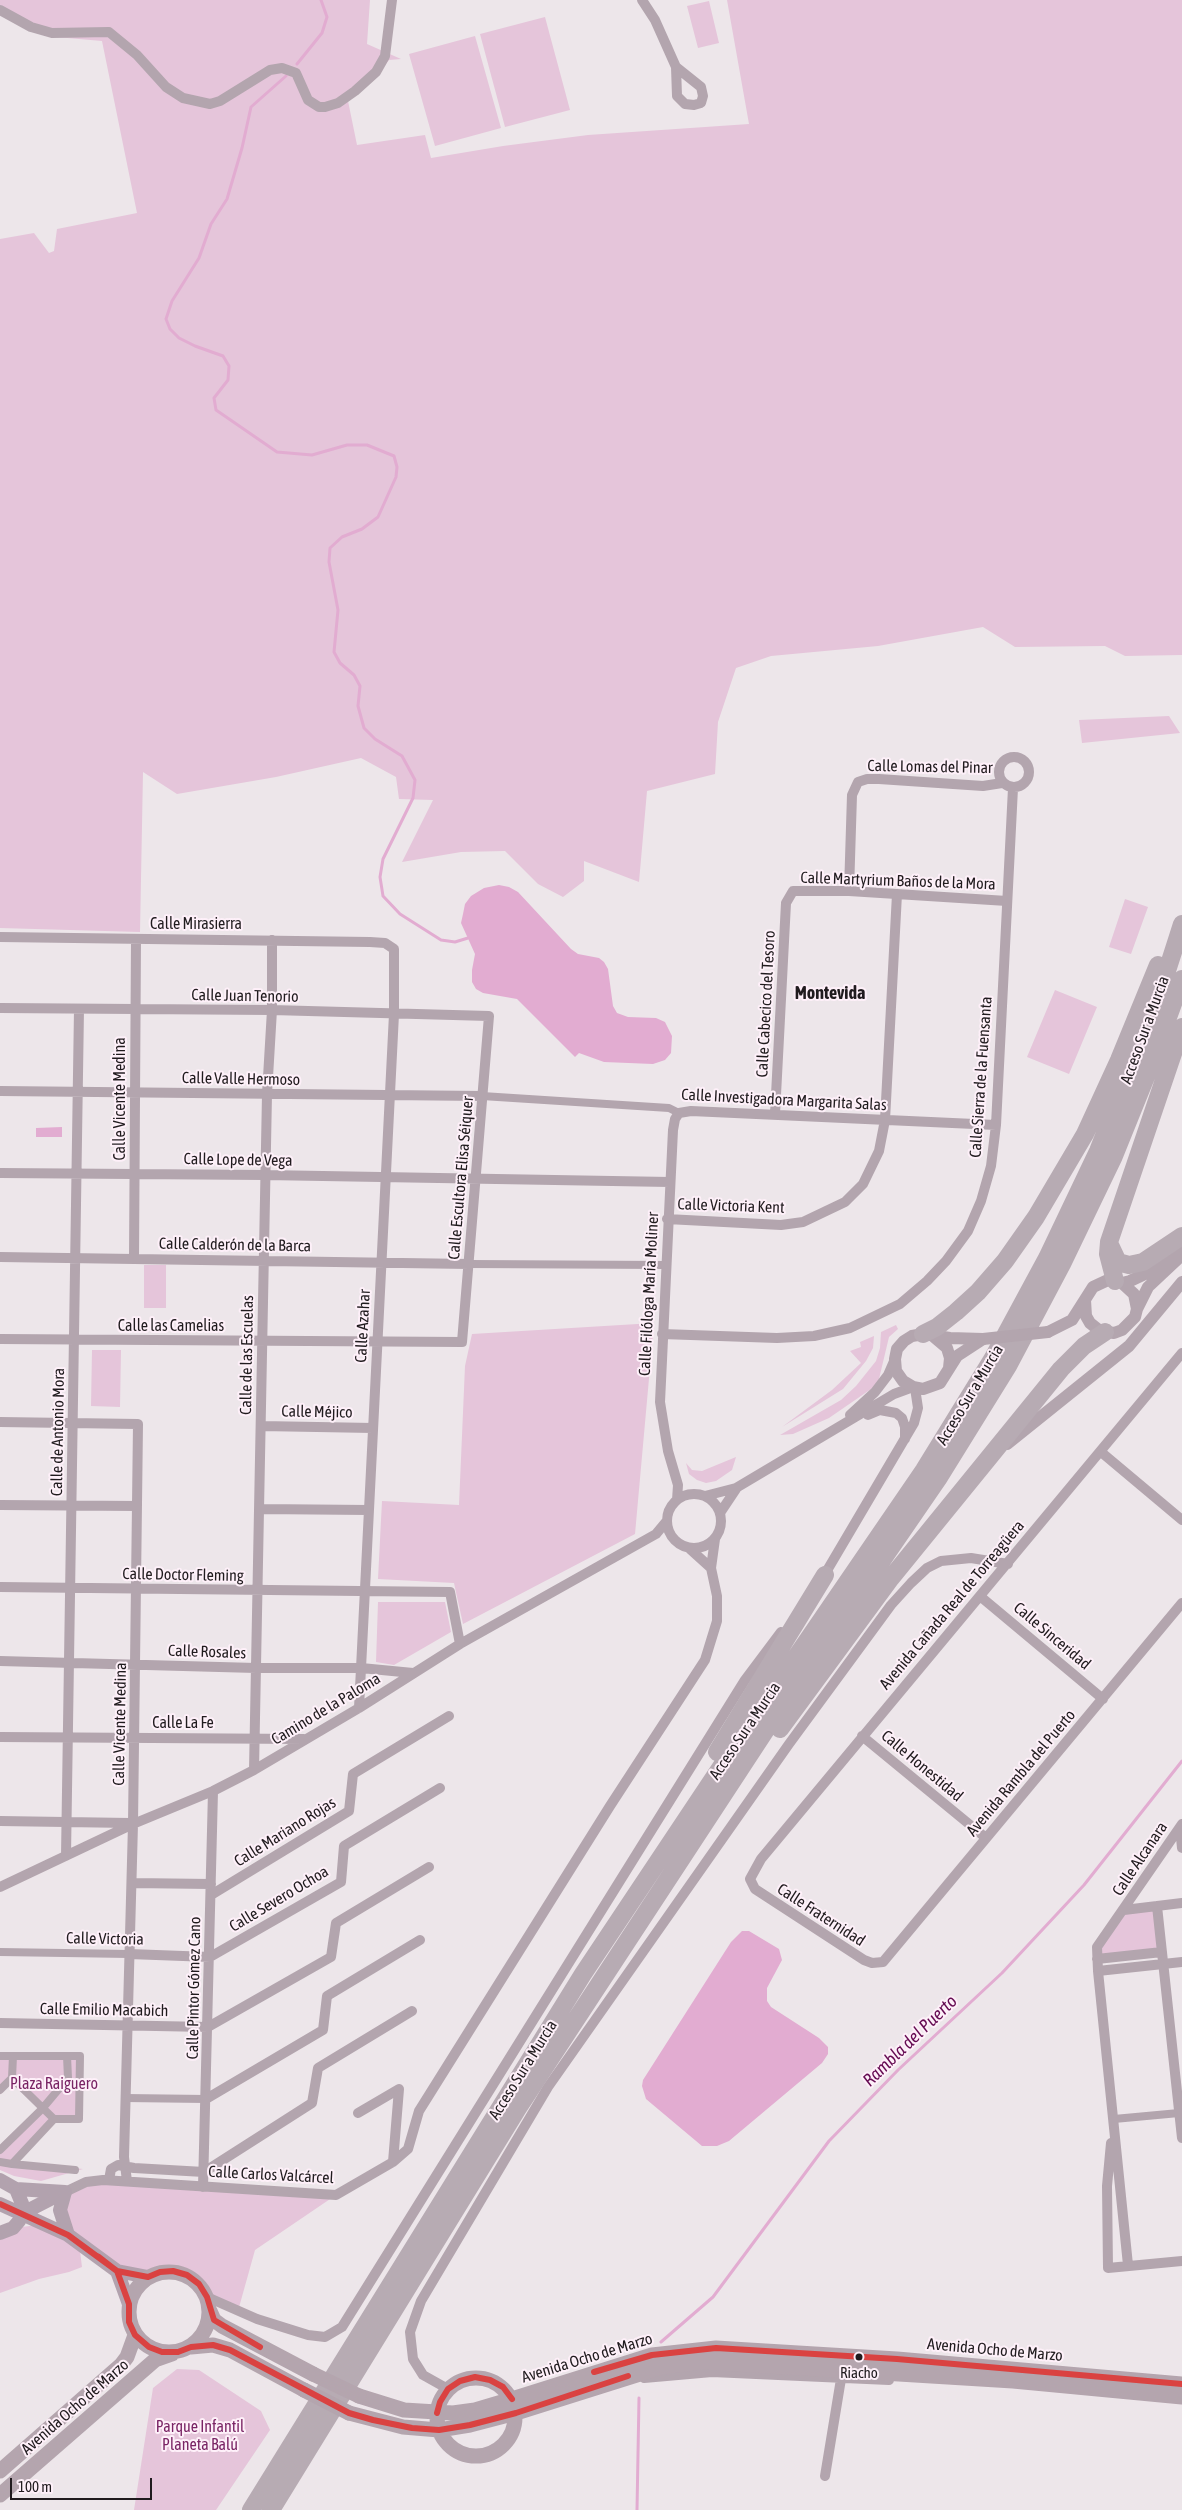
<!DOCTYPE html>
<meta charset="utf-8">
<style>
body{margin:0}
#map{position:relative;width:1182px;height:2510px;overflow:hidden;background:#ede6ea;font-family:"Asap Condensed",sans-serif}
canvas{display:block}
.scale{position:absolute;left:10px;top:2478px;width:142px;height:22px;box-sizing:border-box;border:2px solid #201b1e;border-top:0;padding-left:6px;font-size:15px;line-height:18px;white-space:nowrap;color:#201b1e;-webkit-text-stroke:4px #fef0f9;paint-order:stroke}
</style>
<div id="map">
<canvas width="1182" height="2510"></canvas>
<div class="scale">100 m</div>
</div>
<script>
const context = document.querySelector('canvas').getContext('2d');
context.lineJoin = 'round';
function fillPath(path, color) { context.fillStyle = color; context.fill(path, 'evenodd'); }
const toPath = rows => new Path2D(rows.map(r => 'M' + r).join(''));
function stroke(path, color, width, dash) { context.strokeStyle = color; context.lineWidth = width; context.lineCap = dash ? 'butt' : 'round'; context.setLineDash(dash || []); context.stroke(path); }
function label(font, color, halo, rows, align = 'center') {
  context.font = font + ' "Asap Condensed",sans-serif'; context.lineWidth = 4; context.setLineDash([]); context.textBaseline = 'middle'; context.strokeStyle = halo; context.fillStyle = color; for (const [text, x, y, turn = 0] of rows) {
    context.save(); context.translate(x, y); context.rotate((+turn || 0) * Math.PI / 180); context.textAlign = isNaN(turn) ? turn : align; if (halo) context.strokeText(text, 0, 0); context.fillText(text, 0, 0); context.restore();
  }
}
fillPath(toPath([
 [0,0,370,0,367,44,401,59,389,60,371,82,348,101,357,145,425,135,431,158,503,146,588,135,749,124,727,0,1182,0,1182,655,1125,656,1105,646,1015,647,983,627,878,646,771,656,736,668,718,722,715,774,647,791,639,882,584,861,584,881,563,897,538,884,505,851,461,852,402,862,433,800,399,799,396,777,361,758,276,777,177,794,143,772,140,932,0,928,0,239,34,233,49,253,54,251,57,229,137,213,102,41,56,37,0,15],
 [709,1,719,43,698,48,687,6],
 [545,17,570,110,505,127,480,34],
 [475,36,501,128,435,146,409,54],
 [1169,716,1180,733,1082,743,1079,720],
 [1125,899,1148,907,1131,954,1109,947],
 [1055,990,1097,1007,1069,1074,1027,1057],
 [144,1265,166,1265,166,1308,144,1308],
 [654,1323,635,1534,463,1624,454,1583,378,1579,382,1501,459,1505,465,1366,472,1334],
 [896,1325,898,1329,889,1337,879,1379,874,1387,829,1418,793,1434,780,1435,841,1400,856,1386,876,1361,880,1348,881,1332],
 [874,1336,873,1348,866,1361,843,1389,782,1427,832,1390,861,1363,850,1351,861,1347,860,1342],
 [92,1350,121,1350,120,1407,91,1406],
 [736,1457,732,1470,716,1481,706,1483,697,1480,689,1474,686,1463,692,1470,702,1471],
 [378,1602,445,1602,451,1632,394,1665,376,1662],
 [1157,1906,1162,1952,1097,1959,1097,1947,1124,1910],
 [0,2055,82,2056,81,2122,53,2121,15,2162,83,2169,41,2181,14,2176,0,2170,0,2145,38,2108,10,2081,0,2090],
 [86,2182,336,2195,255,2250,238,2311,207,2297,199,2284,187,2275,173,2271,160,2272,148,2277,117,2271,79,2243,82,2267,69,2272,39,2279,0,2293,0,2233,13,2228,46,2224,68,2234,65,2192],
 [177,2369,199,2370,261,2411,270,2430,216,2510,134,2510,153,2388]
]), '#e5c5da');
fillPath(toPath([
 [499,885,509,887,518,892,571,949,578,954,599,958,604,962,608,969,613,1006,617,1013,628,1017,656,1018,665,1022,672,1036,671,1053,665,1060,653,1064,604,1062,579,1053,575,1057,517,999,483,993,476,989,472,982,472,970,475,954,461,923,463,914,465,904,471,896,484,888],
 [62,1127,62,1137,36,1137,36,1128],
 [742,1931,749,1931,779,1949,782,1960,767,1988,767,2001,771,2007,819,2038,828,2047,828,2054,822,2063,729,2141,717,2146,702,2146,646,2099,642,2086,643,2080,731,1942]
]), '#e2acd1');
stroke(toPath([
 [297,64,322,33,327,17,321,0],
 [286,76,251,107,242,148,227,199,211,224,199,258,172,301,166,319,170,329,179,338,195,346,223,356,229,366,228,380,214,398,216,410,277,452,312,455,347,445,367,445,394,456,397,467,396,477,378,517,362,529,342,537,330,548,329,562,338,610,334,652,340,663,354,675,360,686,358,706,364,728,375,739,402,756,415,780,413,798,383,859,380,877,383,896,400,914,441,940,455,942,468,938],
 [661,2342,713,2297,829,2141,898,2070,1002,1973,1084,1885,1182,1761],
 [637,2510,639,2398]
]), '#e2acd1', 3);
stroke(toPath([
 [482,1096,669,1108,679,1113],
 [469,1264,665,1265],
 [0,1952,129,1954],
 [0,2056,13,2056,12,2078,54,2119,79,2119,80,2056,13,2056],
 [0,2090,12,2078],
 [125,2098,206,2099],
 [1114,2119,1179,2113],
 [0,2150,42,2109,68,2078,67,2056],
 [0,2162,12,2164,54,2119],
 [12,2164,75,2170]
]), '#b3a5ae', 8);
stroke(toPath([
 [642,0,655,20,676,67,677,96,685,104,694,105,701,103,703,96,701,87,676,67],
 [0,10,31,27,52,33,109,32,137,55,166,87,183,98,210,104,220,101,270,70,282,68,296,73,308,100,319,107,325,107,338,103,355,91,376,72,385,56,392,0],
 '999 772a15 15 0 1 1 30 0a15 15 0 1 1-30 0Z',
 [849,891,852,795,858,782,867,779,879,779,983,786,1002,783],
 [0,937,370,942,385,943,394,949,394,1014,359,1708],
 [0,1008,272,1010,489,1016,462,1342,0,1339],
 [0,1091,482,1096],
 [775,1114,786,903,793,891,849,891,1007,901],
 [0,1173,265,1175,670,1182],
 [667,1219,781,1225,803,1222,845,1202,863,1184,879,1151,885,1120,897,894],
 [0,1257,469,1264],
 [134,1259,136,939],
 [662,1334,777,1338,814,1336,850,1328,900,1304,927,1281,946,1261,968,1231,981,1201,991,1166,996,1125,1013,788],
 [1182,1353,761,1859,750,1879,755,1889,864,1960,872,1963,883,1962,1182,1603],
 [850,1415,875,1392,888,1375,895,1359],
 [868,1415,880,1410,896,1413,902,1418,905,1427,905,1439],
 [0,1422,138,1424,133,1824,124,2157,127,2181],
 [261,1426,373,1428],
 [1101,1452,1182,1520],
 '667 1521a27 27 0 1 1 54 0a27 27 0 1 1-54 0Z',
 [705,1496,736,1488,894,1394,913,1387],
 [677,1500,678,1485,668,1451,660,1402,673,1130,675,1119,679,1113,691,1111,996,1125],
 [0,1505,137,1506],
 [259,1509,369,1510],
 [720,1513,736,1489],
 [690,1549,711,1568],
 [822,1579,914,1423,918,1408,915,1388],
 [0,1587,450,1592,460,1644],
 [981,1597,1103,1699],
 [0,1661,256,1668,361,1668,413,1673],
 [862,1736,986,1838],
 [0,1737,304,1739],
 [254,1770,267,1094,272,1010,272,940],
 [0,1821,130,1823],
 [1180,1827,1182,1848],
 [66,1856,79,1009],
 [132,1883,211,1884],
 [0,1887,133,1824,213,1791,254,1770,359,1708,460,1644,656,1534,666,1522],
 [211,1895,349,1811,353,1774,449,1716],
 [1157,1906,1182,2138],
 [1124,1910,1182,1903],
 [129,1954,210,1957,341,1882,344,1846,440,1788],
 [1097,1959,1162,1952],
 [1098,1971,1182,1962],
 [0,2023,208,2027,331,1957,336,1923,429,1867],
 [206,2099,323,2030,327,1996,420,1940],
 [1111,2143,1107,2186,1108,2268,1182,2261],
 [393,2162,408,2149,419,2111,610,1806,705,1660,717,1621,717,1596,711,1568,715,1539],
 [109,2180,111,2169,118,2165,134,2168,204,2172,312,2103,318,2068,412,2011],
 [203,2187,213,1791],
 [65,2192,86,2182,103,2180,336,2195,393,2162,399,2089,358,2113],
 [1128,2265,1098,1971,1097,1947,1182,1824],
 [207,2297,257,2319,308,2335,325,2337,342,2327,745,1680,781,1632],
 [644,2378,712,2372,889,2380],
 [448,2389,423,2375,413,2359,410,2332,421,2301,548,2087,789,1744,891,1605,911,1583,927,1568,941,1561,971,1558,1008,1564],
 [825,2476,841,2379]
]), '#b3a5ae', 10);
stroke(toPath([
 [1122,1283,1130,1281,1149,1272,1180,1244],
 [1137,1309,1148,1287,1182,1255],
 [1048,1332,1072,1320,1093,1287,1108,1280,1122,1283,1134,1294,1137,1309,1135,1317,1122,1330,1114,1333,1100,1331,1090,1323,1086,1316,1085,1300],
 [923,1334,950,1338,983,1339,957,1356,940,1383,923,1389,913,1387,903,1381,896,1371,895,1359,897,1349,904,1341,912,1336,923,1334],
 [934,1337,947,1348,950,1358,949,1368],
 [1007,1444,1129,1346,1182,1282]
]), '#b3a5ae', 12);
stroke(toPath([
 [0,2180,16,2189,23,2206,19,2221,13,2228,0,2233],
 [16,2189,65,2192],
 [65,2192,60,2210,68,2235],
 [0,2204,68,2235,117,2271,148,2277],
 [23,2213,64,2192],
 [117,2271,129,2304]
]), '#b2a2ae', 14);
stroke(toPath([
 '129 2312a40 40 0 1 1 80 0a40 40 0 1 1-80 0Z',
 [210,2311,214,2320,222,2326,313,2374],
 [191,2347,213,2345,230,2350,304,2390],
 '437 2417a39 39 0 1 1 78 0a39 39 0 1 1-78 0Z',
 [359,2396,404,2410,453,2413,475,2410,512,2399,652,2355,716,2348,897,2359,1182,2384],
 [349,2413,403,2427,439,2430,470,2425,516,2413,662,2367,703,2362,1013,2381,1182,2397],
 [0,2471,121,2365,127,2357,135,2335],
 [0,2495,155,2360,172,2354]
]), '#b4a5ae', 15);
stroke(toPath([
 [1110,1245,1118,1262,1129,1265,1143,1262,1182,1236],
 [1115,1281,1108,1254,1109,1242,1182,1027],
 [923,1334,937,1327,956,1312,978,1292,1005,1261,1036,1217,1085,1134,1119,1060,1158,965],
 [780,1729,891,1578,1061,1369,1084,1346,1105,1332],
 [717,1752,825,1575],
 [251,2510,583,1974,733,1749,924,1470,993,1358,1047,1258,1098,1151,1157,1002,1182,924],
 [271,2510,518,2108,771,1722,938,1479,1008,1366,1062,1264,1114,1156,1150,1067,1182,979]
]), '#b7abb3', 18);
stroke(toPath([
 [983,1339,1048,1332]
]), '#b3a5ae', 12);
stroke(toPath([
 [313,2374,359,2396],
 [304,2390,349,2413]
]), '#b4a5ae', 15);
stroke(toPath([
 [0,2204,68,2235,117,2271,129,2304,129,2322,135,2335,149,2347,162,2352,178,2352,191,2347,213,2345,230,2350,349,2413,373,2420,412,2428,439,2430,470,2425,516,2413,628,2376],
 [99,2257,117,2271,148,2277,160,2272,173,2271,187,2275,199,2284,207,2297,214,2320,260,2347],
 [594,2372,652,2355,716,2348,897,2359,1182,2384],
 [437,2413,440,2402,448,2389,460,2381,475,2377,490,2380,503,2387,512,2399]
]), '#da4241', 6);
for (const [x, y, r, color] of [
 [859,2357,4.5,"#201b1e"]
]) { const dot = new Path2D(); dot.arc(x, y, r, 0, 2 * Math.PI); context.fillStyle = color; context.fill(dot); stroke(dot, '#fef0f9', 2); }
label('15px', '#201b1e', '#fef0f9', [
 ["Riacho",859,2373]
]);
label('16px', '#201b1e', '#fef0f9', [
 ["Calle Lomas del Pinar",930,767,1],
 ["Calle Martyrium Baños de la Mora",898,881,2],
 ["Calle Mirasierra",196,924],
 ["Calle Juan Tenorio",245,996,1],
 ["Calle Cabecico del Tesoro",766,1004,-87],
 ["Acceso Sur a Murcia",1145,1030,-70],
 ["Calle Sierra de la Fuensanta",981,1077,-86],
 ["Calle Valle Hermoso",241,1079,1],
 ["Calle Vicente Medina",120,1099,-90],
 ["Calle Investigadora Margarita Salas",784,1100,3],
 ["Calle Lope de Vega",238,1160,1],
 ["Calle Escultora Elisa Séiquer",461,1178,-85],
 ["Calle Victoria Kent",731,1206,2],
 ["Calle Calderón de la Barca",235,1245,1],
 ["Calle Filóloga María Moliner",649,1294,-87],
 ["Calle las Camelias",171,1326],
 ["Calle Azahar",363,1326,-87],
 ["Calle de las Escuelas",247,1355,-89],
 ["Acceso Sur a Murcia",970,1395,-59],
 ["Calle Méjico",317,1412,1],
 ["Calle de Antonio Mora",58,1432,-89],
 ["Calle Doctor Fleming",183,1575,1],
 ["Avenida Cañada Real de Torreagüera",952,1605,-50],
 ["Calle Sinceridad",1052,1636,40],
 ["Calle Rosales",207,1652,2],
 ["Camino de la Paloma",326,1709,-31],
 ["Calle La Fe",183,1723],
 ["Calle Vicente Medina",120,1724,-89],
 ["Acceso Sur a Murcia",745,1731,-56],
 ["Calle Honestidad",922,1766,40],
 ["Avenida Rambla del Puerto",1021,1773,-50],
 ["Calle Mariano Rojas",285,1832,-32],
 ["Calle Alcanara",1140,1859,-56],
 ["Calle Severo Ochoa",279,1899,-31],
 ["Calle Fraternidad",821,1915,33],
 ["Calle Victoria",105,1939,1],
 ["Calle Pintor Gómez Cano",194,1988,-89],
 ["Calle Emilio Macabich",104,2010,1],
 ["Acceso Sur a Murcia",523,2070,-58],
 ["Calle Carlos Valcárcel",271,2175,3],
 ["Avenida Ocho de Marzo",995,2350,5],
 ["Avenida Ocho de Marzo",587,2358,-17],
 ["Avenida Ocho de Marzo",75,2407,-41]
]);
label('16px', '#792364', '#fef0f9', [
 ["Plaza Raiguero",54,2084],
 ["Parque Infantil",200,2427],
 ["Planeta Balú",200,2445]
]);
label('bold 18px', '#201b1e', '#fef0f9', [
 ["Montevida",830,993]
]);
label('italic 18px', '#650b52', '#fef0f9', [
 ["Rambla del Puerto",910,2041,-44]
]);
</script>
